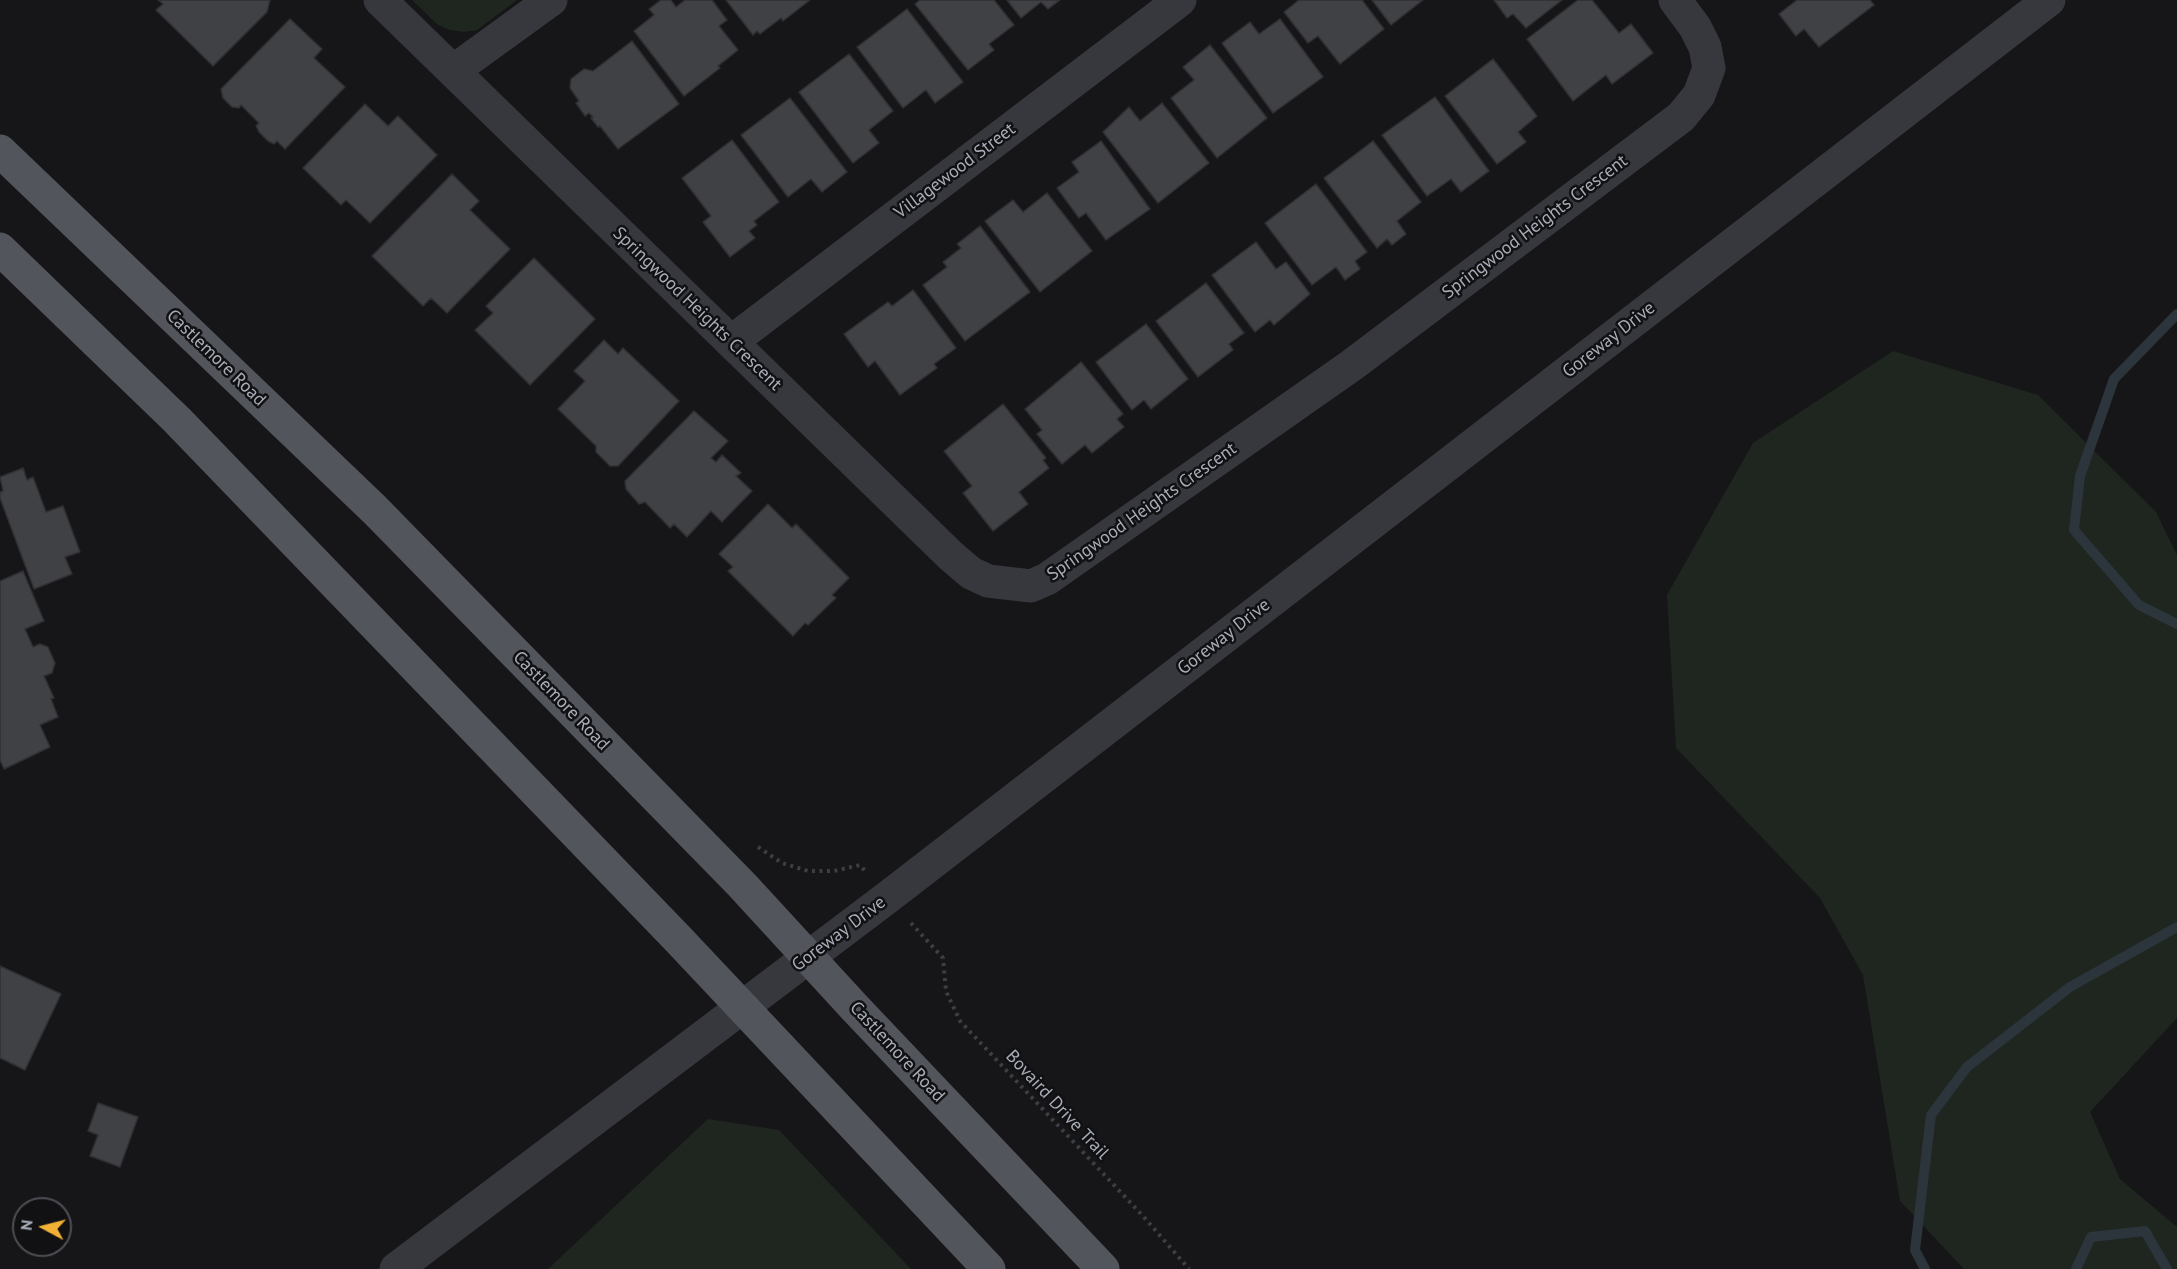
<!DOCTYPE html>
<style>
body{margin:0}
#map{position:relative;width:2177px;height:1269px;overflow:hidden;background:#161618;font-family:"PT Sans",sans-serif}
canvas{display:block}
.north{position:absolute;left:12px;top:1197px;width:60px;height:60px;box-sizing:border-box;background:#111113;border:2px solid #4d4f55;border-radius:50%;rotate:277deg;font-size:16px;font-weight:700;line-height:24px;text-align:center;color:#a8adb8}
.north::after{content:'';display:block;margin:auto;width:21px;height:27px;background:#f2b134;clip-path:polygon(50% 0,100% 100%,50% 72%,0 100%)}
</style>
<div id="map">
<canvas width="2177" height="1269"></canvas>
<div class="north">N</div>
</div>
<script>
const context = document.querySelector('canvas').getContext('2d');
context.lineJoin = 'round';
function fillPath(path, color) { context.fillStyle = color; context.fill(path, 'evenodd'); }
const toPath = rows => new Path2D(rows.map(r => 'M' + r).join(''));
function stroke(path, color, width, dash) { context.strokeStyle = color; context.lineWidth = width; context.lineCap = dash ? 'butt' : 'round'; context.setLineDash(dash || []); context.stroke(path); }
function label(font, color, halo, rows, align = 'center') {
  context.font = font + ' "PT Sans",sans-serif'; context.lineWidth = 5; context.setLineDash([]); context.textBaseline = 'middle'; context.strokeStyle = halo; context.fillStyle = color; for (const [text, x, y, turn = 0] of rows) {
    context.save(); context.translate(x, y); context.rotate((+turn || 0) * Math.PI / 180); context.textAlign = isNaN(turn) ? turn : align; if (halo) context.strokeText(text, 0, 0); context.fillText(text, 0, 0); context.restore();
  }
}
fillPath(toPath([
 [412,0,517,0,477,30,464,32,450,30,438,25],
 [1893,351,2038,395,2156,512,2177,555,2177,1018,2090,1112,2120,1179,2177,1227,2177,1269,1964,1269,1900,1201,1863,975,1820,898,1676,748,1667,595,1753,443],
 [708,1119,779,1130,911,1269,548,1269]
]), '#1e261f');
stroke(toPath([
 [2177,314,2114,379,2080,476,2074,530,2139,605,2177,624],
 [1925,1269,1915,1250,1931,1115,1967,1067,2070,987,2177,927],
 [2076,1269,2091,1237,2145,1231,2167,1269]
]), '#2c353c', 10);
const building = toPath([
 [158,0,270,0,267,12,213,66,156,10,163,4,158,0],
 [661,0,671,0,676,7,685,0,712,0,727,20,719,26,738,50,718,66,720,68,684,96,634,31,654,15,649,9,661,0],
 [726,0,810,0,783,21,781,18,760,34,757,31,753,35,726,0],
 [920,0,994,0,1014,25,989,44,994,50,968,70,915,4,920,0],
 [1007,0,1060,0,1048,9,1041,2,1021,18,1007,0],
 [1299,0,1362,0,1384,29,1340,64,1318,36,1308,43,1284,12,1299,0],
 [1372,0,1423,0,1391,25,1372,0],
 [1494,0,1562,0,1526,28,1513,14,1507,18,1494,0],
 [1578,0,1592,0,1619,33,1631,24,1653,53,1612,84,1606,75,1573,101,1527,39,1578,0],
 [1797,0,1870,0,1874,5,1819,47,1804,29,1796,36,1779,14,1797,0],
 [907,9,963,82,935,103,926,90,903,108,857,47,907,9],
 [290,19,322,49,314,58,345,87,285,149,277,141,274,144,268,141,259,132,256,126,259,123,241,105,239,108,232,107,223,98,221,89,290,19],
 [1280,19,1323,77,1273,113,1222,43,1250,22,1259,34,1280,19],
 [632,41,679,104,618,149,600,126,598,127,591,118,593,117,589,113,585,116,576,103,579,101,570,88,571,79,584,69,593,71,632,41],
 [1210,45,1267,118,1217,158,1171,98,1194,80,1183,67,1210,45],
 [849,54,893,111,869,130,879,143,853,163,799,92,849,54],
 [1493,59,1537,116,1518,132,1526,142,1497,164,1445,96,1493,59],
 [1435,97,1489,171,1461,192,1451,179,1427,196,1382,135,1435,97],
 [790,98,847,172,822,192,811,179,788,197,741,135,790,98],
 [1162,103,1209,163,1158,203,1103,132,1129,107,1140,121,1162,103],
 [365,104,388,126,398,116,437,155,370,223,346,200,341,205,303,168,365,104],
 [732,140,779,202,754,221,757,225,749,231,755,238,730,257,703,222,711,216,682,178,732,140],
 [1101,141,1150,209,1106,240,1086,213,1079,218,1057,188,1079,172,1072,162,1101,141],
 [1373,141,1421,202,1397,221,1406,234,1392,245,1387,239,1377,248,1324,178,1373,141],
 [452,174,479,201,470,210,510,249,447,313,431,298,423,306,372,256,452,174],
 [1316,184,1367,252,1355,261,1360,269,1345,280,1336,267,1312,285,1265,223,1316,184],
 [1047,193,1092,251,1040,292,985,221,1013,200,1023,212,1047,193],
 [980,226,1030,292,965,341,923,285,947,267,943,262,961,248,957,244,980,226],
 [1256,242,1276,269,1286,262,1310,294,1274,325,1270,320,1255,332,1212,275,1256,242],
 [534,258,595,319,530,385,475,330,493,313,486,306,534,258],
 [1206,283,1244,333,1229,344,1233,350,1198,377,1156,321,1206,283],
 [913,290,956,348,934,364,937,368,900,395,875,361,868,367,844,334,888,302,892,306,913,290],
 [1146,324,1188,379,1151,409,1144,400,1132,410,1096,362,1146,324],
 [604,340,618,354,623,348,679,401,618,466,610,466,596,452,596,446,558,409,585,381,574,371,604,340],
 [1081,362,1123,414,1117,419,1124,427,1092,453,1085,445,1062,464,1037,434,1042,430,1025,409,1081,362],
 [1003,404,1046,458,1043,460,1049,468,1019,492,1028,504,993,531,963,493,972,486,944,451,1003,404],
 [694,411,728,441,711,458,716,462,722,455,741,473,736,476,752,491,722,522,711,511,687,537,674,524,670,528,645,502,639,504,626,489,625,481,694,411],
 [23,468,27,480,33,477,46,512,63,506,80,552,65,557,72,574,34,589,0,498,0,492,3,491,0,477,23,468],
 [768,504,792,528,796,524,849,578,832,595,836,598,808,625,805,623,793,636,728,571,733,567,719,554,768,504],
 [23,571,44,621,25,629,33,647,40,644,48,647,55,663,52,673,44,676,54,698,51,699,58,717,40,725,50,747,4,769,0,760,0,581,23,571],
 [0,966,61,994,25,1070,0,1058,0,966],
 [98,1103,138,1117,120,1167,90,1156,98,1135,88,1131,98,1103]
]);
fillPath(building, '#404145');
stroke(building, '#303034', 1.5);
stroke(toPath([
 [758,847,782,863,808,871,834,871,860,865,866,872],
 [911,923,943,958,946,991,960,1021,1143,1216,1189,1269]
]), '#3d3f44', 4, [3, 4.5]);
stroke(toPath([
 [380,0,951,556,971,573,988,581,1031,586,1047,579,1352,365,1681,117,1699,95,1709,68,1705,47,1695,27,1675,0],
 [453,71,551,0],
 [731,342,1180,0],
 [396,1269,888,897,2049,0]
]), '#37383d', 33);
stroke(toPath([
 [0,151,375,510,742,885,855,1008,1103,1269],
 [0,249,177,420,678,939,989,1269]
]), '#53555c', 33);
label('18px', '#a8adb8', '#111113', [
 ["Villagewood Street",955,171,-37],
 ["Springwood Heights Crescent",1535,227,-37],
 ["Springwood Heights Crescent",697,309,44],
 ["Goreway Drive",1609,340,-38],
 ["Castlemore Road",216,358,44],
 ["Springwood Heights Crescent",1142,512,-35],
 ["Goreway Drive",1224,637,-38],
 ["Castlemore Road",561,701,46],
 ["Goreway Drive",839,934,-37],
 ["Castlemore Road",897,1052,47],
 ["Bovaird Drive Trail",1057,1105,47]
]);
</script>
